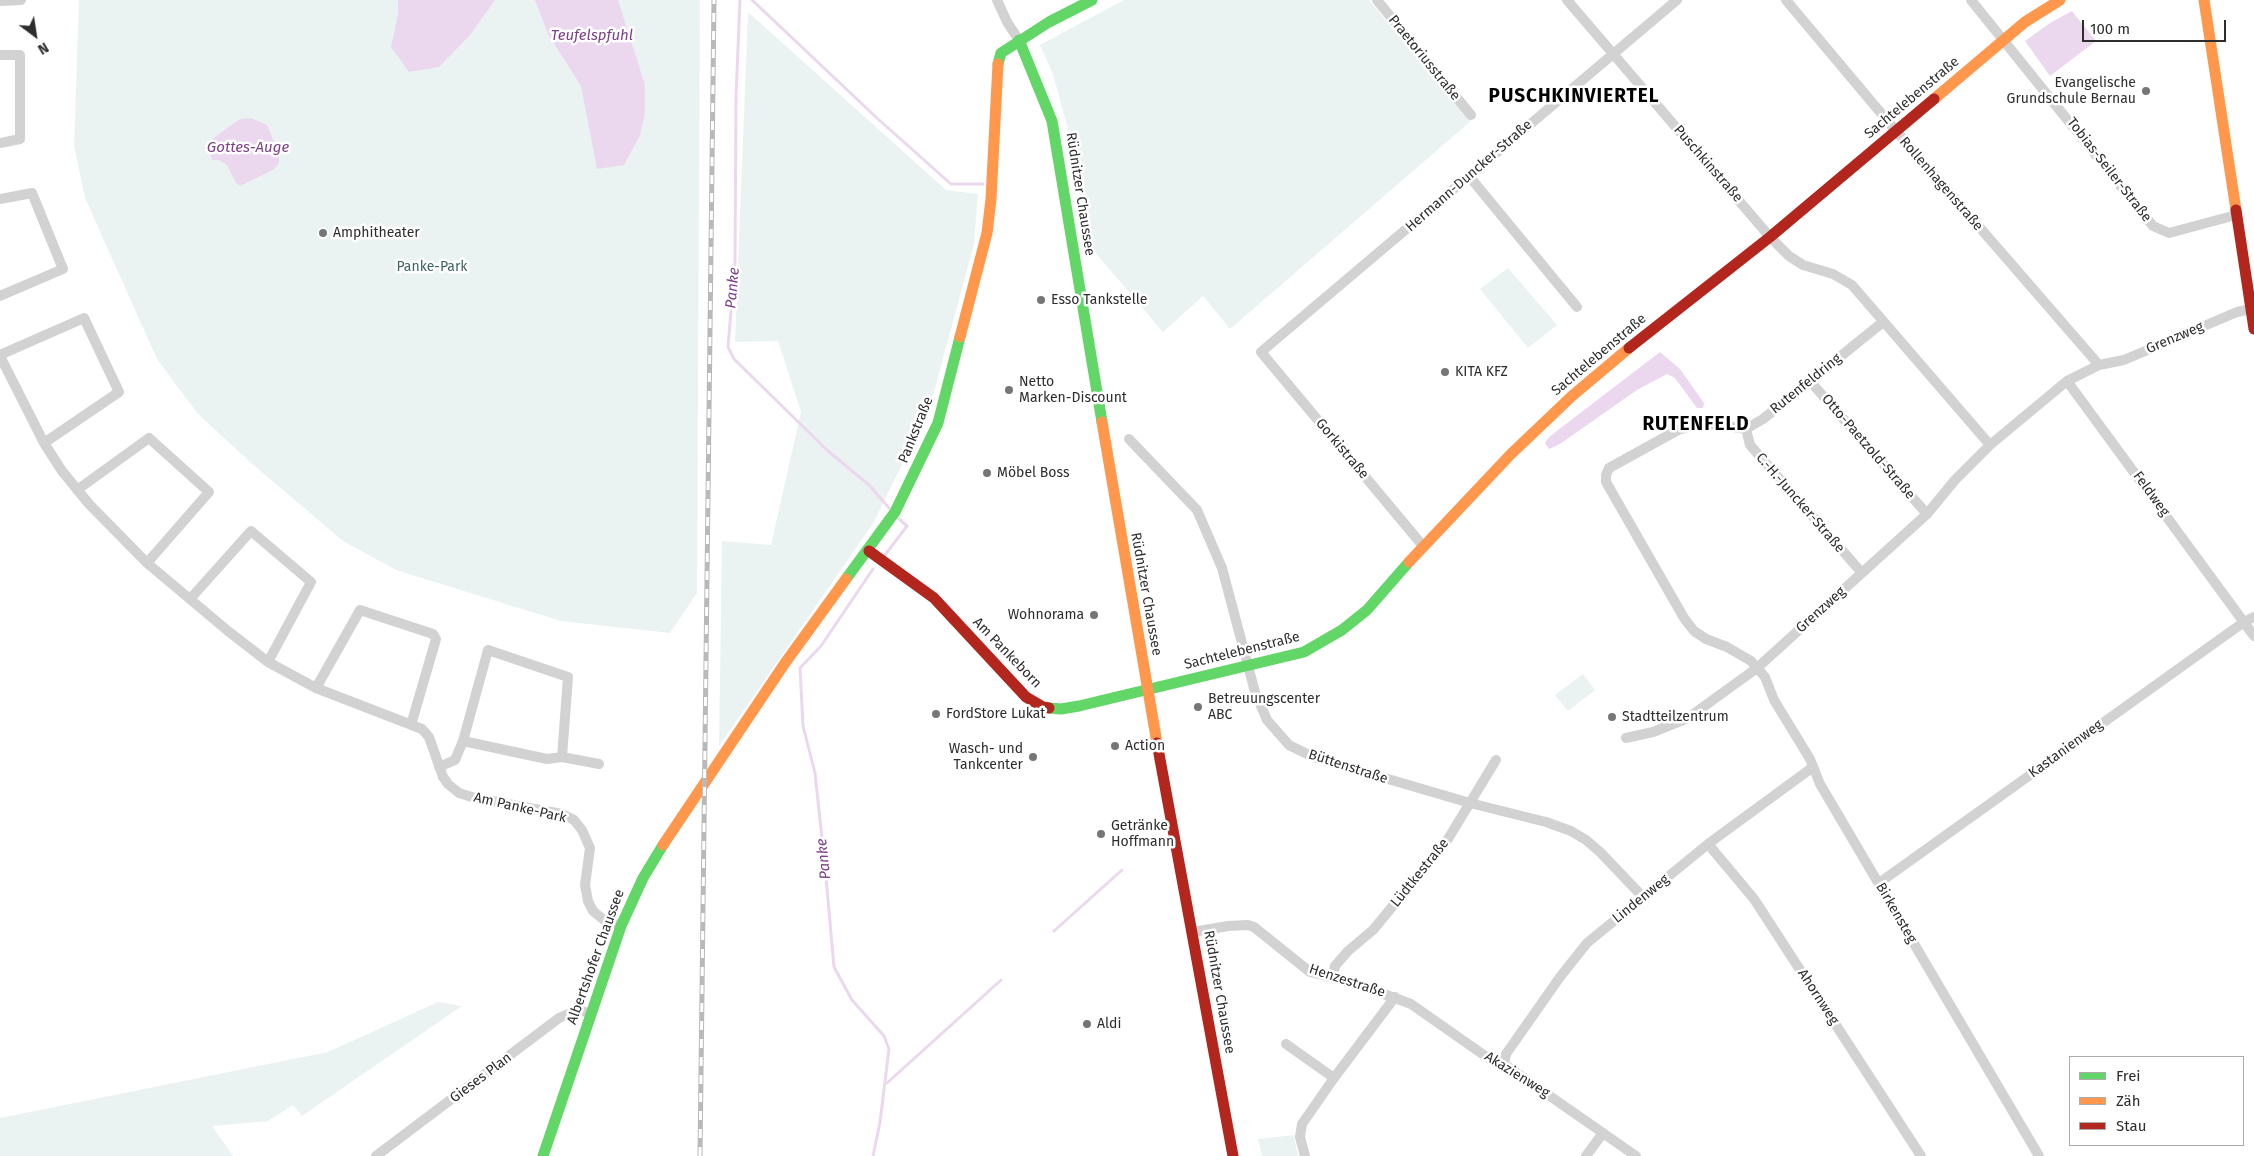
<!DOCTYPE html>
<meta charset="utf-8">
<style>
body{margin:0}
#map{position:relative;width:2254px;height:1156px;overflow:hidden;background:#fff;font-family:"Fira Sans",sans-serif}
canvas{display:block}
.legend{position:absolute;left:2069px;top:1056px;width:175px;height:90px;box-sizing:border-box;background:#fff;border:1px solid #ababab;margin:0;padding:6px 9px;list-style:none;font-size:15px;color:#2d2d2d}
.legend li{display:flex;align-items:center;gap:10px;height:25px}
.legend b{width:25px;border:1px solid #ababab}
.north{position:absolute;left:10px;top:10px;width:50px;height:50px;-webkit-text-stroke:4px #fff;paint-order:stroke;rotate:149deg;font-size:14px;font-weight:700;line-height:20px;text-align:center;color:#2d2d2d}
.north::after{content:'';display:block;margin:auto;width:18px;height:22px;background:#2d2d2d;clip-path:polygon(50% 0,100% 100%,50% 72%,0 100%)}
.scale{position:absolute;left:2082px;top:20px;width:144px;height:22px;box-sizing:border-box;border:2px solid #2d2d2d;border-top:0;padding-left:6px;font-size:15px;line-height:18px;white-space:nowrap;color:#2d2d2d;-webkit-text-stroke:4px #fff;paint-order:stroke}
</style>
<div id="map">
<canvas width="2254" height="1156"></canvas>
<ul class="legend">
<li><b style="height:6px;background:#63d668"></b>Frei</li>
<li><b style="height:6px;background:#ff974d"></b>Zäh</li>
<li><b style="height:6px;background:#b3261e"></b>Stau</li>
</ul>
<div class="north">N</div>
<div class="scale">100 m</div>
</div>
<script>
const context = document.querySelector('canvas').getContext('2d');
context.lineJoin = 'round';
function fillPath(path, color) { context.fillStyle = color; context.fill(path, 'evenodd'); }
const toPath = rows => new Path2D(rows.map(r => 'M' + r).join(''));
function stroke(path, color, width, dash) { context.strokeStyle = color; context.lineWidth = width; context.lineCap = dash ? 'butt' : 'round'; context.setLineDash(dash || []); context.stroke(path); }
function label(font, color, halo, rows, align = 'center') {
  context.font = font + ' "Fira Sans",sans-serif'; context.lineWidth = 5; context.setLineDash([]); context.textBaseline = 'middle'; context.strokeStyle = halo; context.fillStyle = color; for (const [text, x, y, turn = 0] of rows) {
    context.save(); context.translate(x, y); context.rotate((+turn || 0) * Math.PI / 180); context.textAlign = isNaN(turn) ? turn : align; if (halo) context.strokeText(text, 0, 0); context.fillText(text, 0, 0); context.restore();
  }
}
fillPath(toPath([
 [79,0,700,0,697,593,670,633,561,621,396,570,343,541,250,462,198,414,157,359,85,198,74,146],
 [1124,0,1369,0,1471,121,1230,329,1203,296,1163,332,1088,244,1070,137,1053,74,1040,45],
 [748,12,946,190,978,194,974,244,930,407,874,522,719,746,722,541,771,545,801,412,778,341,735,342],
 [1508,268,1557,325,1528,348,1480,289],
 [1583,674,1595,690,1568,711,1555,695],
 [438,1002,462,1006,302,1116,293,1105,268,1121,212,1126,233,1156,0,1156,0,1118,328,1052],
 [1294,1135,1298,1156,1262,1156,1258,1139]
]), '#ebf3f2');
fillPath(toPath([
 [398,0,495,0,470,35,439,67,409,72,391,47,398,14],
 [535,0,618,0,645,85,645,113,640,135,624,165,597,169,581,86,548,34],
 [2072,11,2096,41,2050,76,2025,41,2050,23],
 [251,118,267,125,279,154,279,163,273,170,240,186,236,183,227,165,219,160,212,160,208,146,212,139,240,119],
 [1660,352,1680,369,1704,403,1703,408,1697,408,1675,378,1667,374,1637,390,1560,444,1549,449,1545,443,1549,437]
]), '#ebd8ef');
stroke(toPath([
 [740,0,736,96,735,262,728,347,734,359,828,451,869,485,889,508],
 [752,0,878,119,951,184,983,184],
 [885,555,907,526,899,519],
 [1054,931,1122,870],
 [887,1083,1001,980],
 [873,1156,880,1122,889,1049,884,1036,852,1000,834,967,825,866,815,773,803,726,800,668,821,646,873,569]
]), '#ebd8ef', 3);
stroke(toPath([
 [997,0,1007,22,1019,40],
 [1377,0,1471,115],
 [1567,0,1770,237,1789,256,1803,265,1833,274,1852,285,1990,445,1955,480,1927,514,1757,668,1688,718,1653,732,1626,738],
 [1786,0,1896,131,2099,365],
 [1971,0,2153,226,2169,233,2236,215],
 [0,1,21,0],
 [0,55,20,55,20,139,0,143],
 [1469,176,1577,307],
 [0,199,32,193,63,269,0,296],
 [2251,309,2237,312,2124,360,2099,365,2067,381,2254,636],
 [1883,322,1763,419,1746,429,1713,424,1696,425,1678,430,1609,468,1606,475,1606,482,1684,618,1694,631,1706,639,1727,647,1751,661,1765,677,1774,700,1810,759,1820,784,2039,1156],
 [0,355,84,318,119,392,44,443],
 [0,356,44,443,62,471,89,504,147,563,228,631,268,662,316,688,422,729,429,737,443,777,448,784,459,793,475,798,562,814,574,820,582,830,590,848,585,885,588,901,593,911,604,920,621,926],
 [1809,380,1927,514],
 [1746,429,1750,445,1862,573],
 [1129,439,1197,510,1222,568,1255,692,1267,720,1289,745,1313,757,1470,803,1546,822,1571,831,1586,840,1600,852,1643,897],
 [1990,445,2067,381],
 [77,490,149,438,209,492,147,563],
 [1423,546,1261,352,1677,0],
 [190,599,251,531,311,582,268,662],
 [316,688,360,610,433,634,436,639,411,725],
 [463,741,547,759,562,757,599,764],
 [439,767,455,760,463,741,488,650,568,677,562,757],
 [1708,844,1754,899,1921,1156],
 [1879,883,2244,622,2254,617],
 [1193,932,1228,926,1248,925,1254,927,1310,972,1357,984,1411,1004,1491,1060,1504,1064,1636,1156],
 [1333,977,1335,966,1348,951,1373,930,1448,839,1496,760],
 [1286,1044,1334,1078],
 [1504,1064,1506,1054,1560,977,1587,943,1708,844,1813,767],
 [376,1156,559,1018,577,1010,590,1013],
 [1305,1156,1300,1137,1302,1124,1334,1078,1395,997],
 [1586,1156,1603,1133]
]), '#d2d2d2', 10);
stroke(toPath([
 [1019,40,1052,121,1102,422],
 [998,64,1001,53,1049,22,1092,0],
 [846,579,895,512,938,423,960,337],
 [1049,708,1061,709,1079,706,1304,652,1342,630,1367,610,1409,562],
 [543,1156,621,926,643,878,663,845]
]), '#63d668', 11);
stroke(toPath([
 [2204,0,2236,210],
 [1934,99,2025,22,2060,0],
 [960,337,987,233,991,199,998,64],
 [1102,422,1157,743],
 [1409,562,1511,454,1572,396,1629,348],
 [663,845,785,663,846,579]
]), '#ff974d', 11);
stroke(toPath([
 [2236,210,2254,329],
 [1629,348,1770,237,1934,99],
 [869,551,934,598,1026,697,1043,707,1049,708],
 [1157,743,1233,1156]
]), '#b3261e', 11);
const rail = toPath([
 [700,1156,714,0]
]);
stroke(rail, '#b9b9b9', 5);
stroke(rail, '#fff', 3, [9]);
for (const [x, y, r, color] of [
 [2146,91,5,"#767676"],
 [323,233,5,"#767676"],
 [1041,300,5,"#767676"],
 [1445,372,5,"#767676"],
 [1009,390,5,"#767676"],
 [987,473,5,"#767676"],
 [1094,615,5,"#767676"],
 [1198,707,5,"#767676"],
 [936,714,5,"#767676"],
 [1612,717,5,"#767676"],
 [1115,746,5,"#767676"],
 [1033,757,5,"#767676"],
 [1101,834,5,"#767676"],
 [1087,1024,5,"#767676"]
]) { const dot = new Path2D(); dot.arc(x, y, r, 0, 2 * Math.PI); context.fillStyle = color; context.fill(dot); stroke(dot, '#fff', 2); }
label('14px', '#2d2d2d', '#fff', [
 ["Praetoriusstraße",1424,58,51],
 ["Sachtelebenstraße",1912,98,-40],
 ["Puschkinstraße",1708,164,49],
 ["Tobias-Seiler-Straße",2109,170,52],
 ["Hermann-Duncker-Straße",1469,176,-41],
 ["Rollenhagenstraße",1941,184,49],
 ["Rüdnitzer Chaussee",1080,194,81],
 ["Grenzweg",2175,338,-23],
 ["Sachtelebenstraße",1599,355,-40],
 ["Rutenfeldring",1806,384,-39],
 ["Pankstraße",916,430,-68],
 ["Otto-Paetzold-Straße",1868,447,49],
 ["Gorkistraße",1342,449,50],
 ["Feldweg",2151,494,54],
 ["C.-H.-Juncker-Straße",1800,503,49],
 ["Rüdnitzer Chaussee",1146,594,80],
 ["Grenzweg",1821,610,-42],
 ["Sachtelebenstraße",1242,651,-14],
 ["Am Pankeborn",1007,653,46],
 ["Kastanienweg",2066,749,-36],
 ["Büttenstraße",1348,767,18],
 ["Am Panke-Park",520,808,13],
 ["Lüdtkestraße",1420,873,-51],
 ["Lindenweg",1641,899,-39],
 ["Birkensteg",1896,913,60],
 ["Albertshofer Chaussee",596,957,-70],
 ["Henzestraße",1347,981,18],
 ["Rüdnitzer Chaussee",1219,992,80],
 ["Ahornweg",1818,997,57],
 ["Akazienweg",1517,1075,32],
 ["Gieses Plan",481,1078,-37]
]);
label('14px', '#2d2d2d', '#fff', [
 ["Evangelische",2136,83,"right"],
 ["Grundschule Bernau",2136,99,"right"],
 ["Amphitheater",333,233],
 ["Esso Tankstelle",1051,300],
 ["KITA KFZ",1455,372],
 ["Netto",1019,382],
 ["Marken-Discount",1019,398],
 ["Möbel Boss",997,473],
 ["Wohnorama",1084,615,"right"],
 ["Betreuungscenter",1208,699],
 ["ABC",1208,715],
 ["FordStore Lukat",946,714],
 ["Stadtteilzentrum",1622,717],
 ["Action",1125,746],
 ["Wasch- und",1023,749,"right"],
 ["Tankcenter",1023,765,"right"],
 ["Getränke",1111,826],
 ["Hoffmann",1111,842],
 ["Aldi",1097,1024]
], 'left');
label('14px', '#3d6565', '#fff', [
 ["Panke-Park",432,267]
]);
label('italic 15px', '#7d4089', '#fff', [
 ["Teufelspfuhl",592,36],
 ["Gottes-Auge",248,148],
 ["Panke",733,288,-85],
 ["Panke",824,859,-96]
]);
context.letterSpacing = '1px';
label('bold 19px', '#000', '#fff', [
 ["PUSCHKINVIERTEL",1574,97],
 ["RUTENFELD",1696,425]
]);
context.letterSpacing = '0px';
</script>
